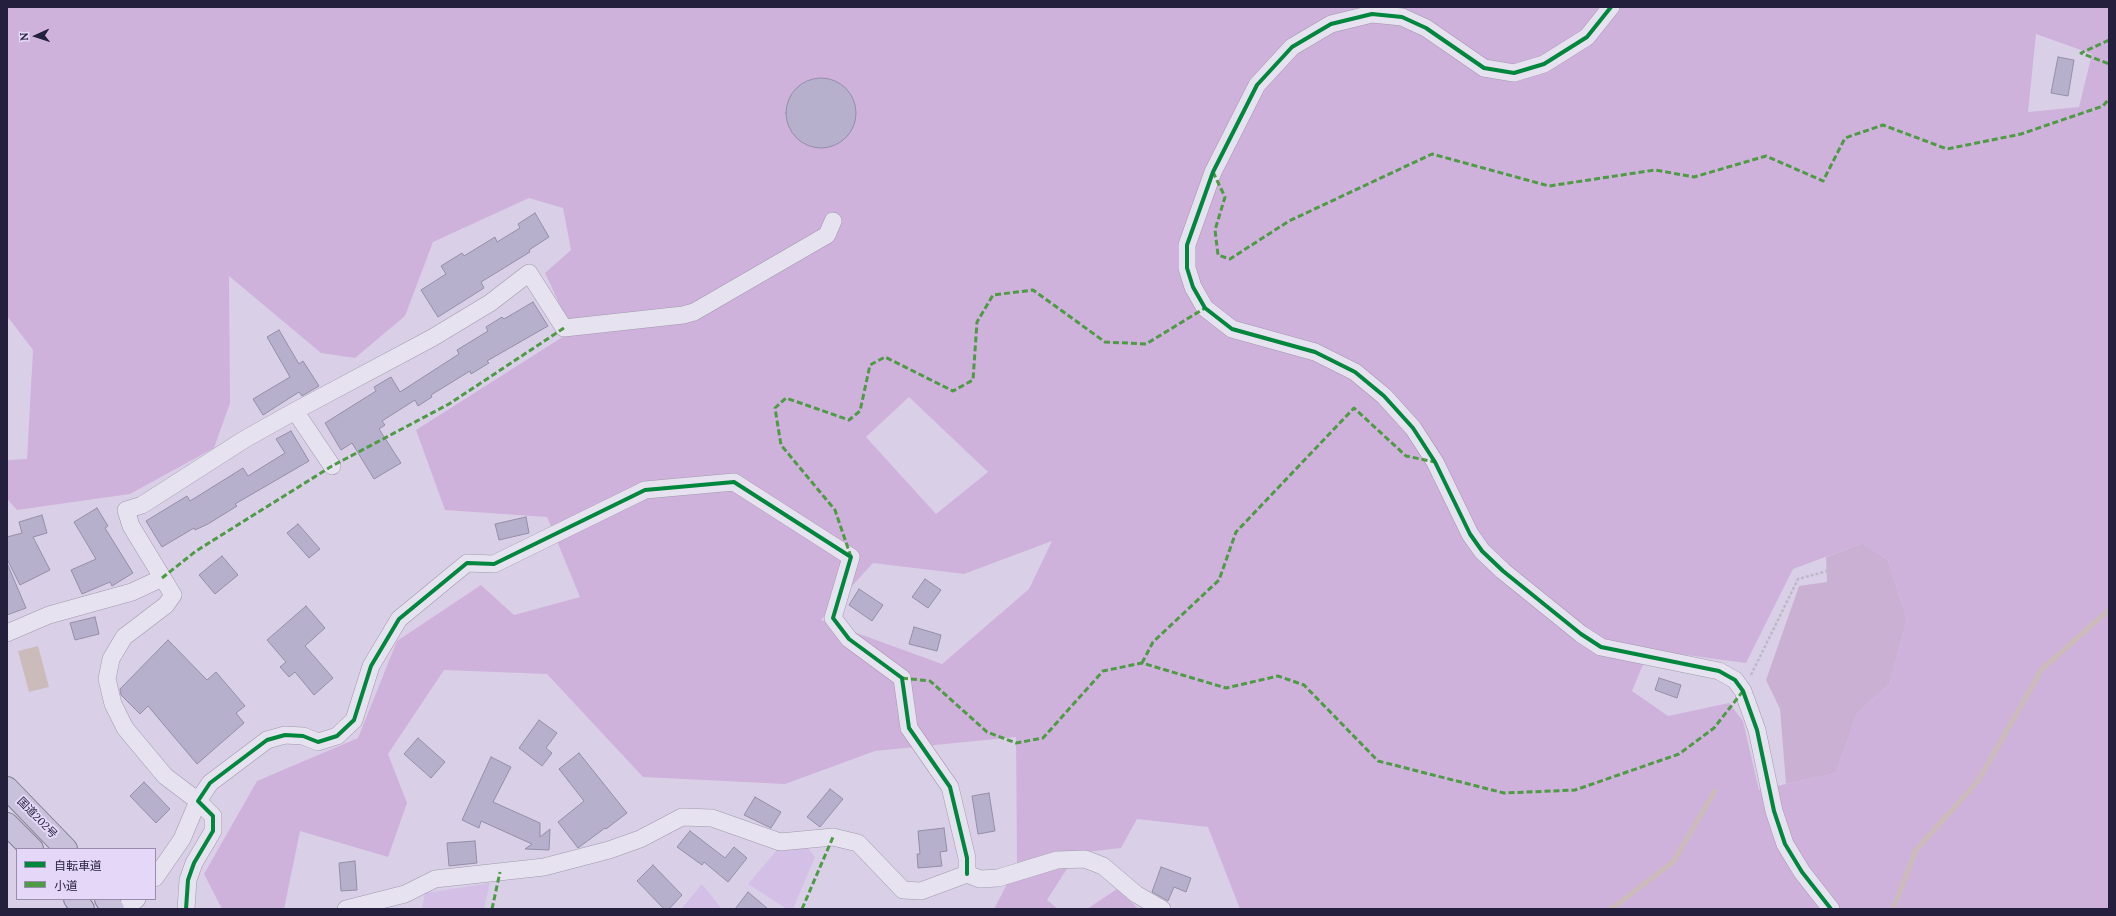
<!DOCTYPE html>
<meta charset="utf-8">
<style>
body{margin:0}
#map{position:relative;width:2116px;height:916px;overflow:hidden;background:#d9d0e7;font-family:Lora,"Noto Sans JP",serif}
canvas{display:block}
.frame{position:absolute;inset:0;border:8px solid #251f3e;pointer-events:none}
.legend{position:absolute;left:16px;top:848px;width:140px;height:52px;box-sizing:border-box;background:#e5d7f8;border:1px solid #988dae;margin:0;padding:5px 7px;list-style:none;font-size:12px;color:#251f3e}
.legend li{display:flex;align-items:center;gap:8px;height:20px}
.legend b{width:20px;border:1px solid #988dae}
.north{position:absolute;left:16px;top:16px;width:40px;height:40px;-webkit-text-stroke:3px #e5d7f8;paint-order:stroke;rotate:267deg;font-size:11px;font-weight:700;line-height:16px;text-align:center;color:#251f3e}
.north::after{content:'';display:block;margin:auto;width:14px;height:18px;background:#251f3e;clip-path:polygon(50% 0,100% 100%,50% 72%,0 100%)}
</style>
<div id="map">
<canvas width="2116" height="916"></canvas>
<div class="frame"></div>
<ul class="legend">
<li><b style="height:5px;background:#00873e"></b>自転車道</li>
<li><b style="height:5px;background:#4e9a45"></b>小道</li>
</ul>
<div class="north">N</div>
</div>
<script>
const context = document.querySelector('canvas').getContext('2d');
context.lineJoin = 'round';
function fillPath(path, color) { context.fillStyle = color; context.fill(path, 'evenodd'); }
const toPath = rows => new Path2D(rows.map(r => 'M' + r).join(''));
function stroke(path, color, width, dash) { context.strokeStyle = color; context.lineWidth = width; context.lineCap = dash ? 'butt' : 'round'; context.setLineDash(dash || []); context.stroke(path); }
function label(font, color, halo, rows, align = 'center') {
  context.font = font + ' Lora,"Noto Sans JP",serif'; context.lineWidth = 4; context.setLineDash([]); context.textBaseline = 'middle'; context.strokeStyle = halo; context.fillStyle = color; for (const [text, x, y, turn = 0] of rows) {
    context.save(); context.translate(x, y); context.rotate((+turn || 0) * Math.PI / 180); context.textAlign = isNaN(turn) ? turn : align; if (halo) context.strokeText(text, 0, 0); context.fillText(text, 0, 0); context.restore();
  }
}
fillPath(toPath([
 [808,848,815,857,793,909,787,909,748,884,777,850],
 [490,883,484,909,422,909,425,893],
 [702,884,722,909,681,909]
]), '#d4c0e7');
fillPath(toPath([
 [7,7,2109,7,2109,909,1240,909,1208,827,1137,819,1121,848,1077,853,1047,900,1058,909,994,909,1017,865,1016,737,875,751,785,784,643,777,547,674,444,670,388,754,407,803,388,857,300,831,284,909,222,909,204,874,257,781,358,738,397,641,481,585,514,615,580,597,547,517,445,510,416,430,572,331,545,273,571,250,563,208,529,198,433,242,405,316,355,358,321,353,229,276,230,403,214,448,130,494,17,510,7,499,7,460,27,459,33,350,7,316],
 [2036,34,2092,54,2079,107,2028,112],
 [909,397,988,472,936,514,866,437],
 [1052,541,1029,589,942,664,821,620,873,563,964,574],
 [1863,543,1888,560,1907,619,1890,683,1857,714,1836,773,1759,790,1743,721,1729,703,1668,716,1632,691,1649,650,1746,663,1793,569],
 [1117,889,1139,909,1087,909]
]), '#cfb2db');
fillPath(toPath([
 [1863,543,1888,560,1907,619,1890,683,1857,714,1836,773,1786,784,1780,709,1766,680,1799,586,1827,582,1826,557]
]), '#cab1d4');
fillPath(toPath([
 [38,646,49,687,29,692,18,651]
]), '#cbbcbb');
stroke(toPath([
 [1611,909,1673,862,1715,791],
 [1893,909,1916,850,1978,781,2042,669,2109,610]
]), '#cbbcbb', 5);
const building = toPath([
 [2058,57,2074,60,2068,96,2051,93,2058,57],
 '786 113a35 35 0 1 1 70 0a35 35 0 1 1-70 0Z',
 [535,213,549,237,529,250,530,252,481,282,484,288,438,317,421,290,446,274,441,266,462,253,464,256,495,237,497,242,520,228,518,224,535,213],
 [533,302,548,326,487,361,489,363,471,374,470,371,431,395,432,397,418,406,415,400,382,421,385,425,379,429,401,463,374,479,352,443,341,450,325,423,376,391,374,387,391,377,400,392,459,354,457,350,488,331,486,327,502,317,504,319,533,302],
 [279,330,299,364,303,361,319,386,302,396,299,392,263,415,253,399,290,377,267,337,279,330],
 [291,431,309,461,235,504,237,506,208,524,195,530,194,528,162,547,146,521,187,496,190,501,243,468,248,476,285,453,276,439,291,431],
 [97,508,108,526,105,528,133,573,112,586,110,582,82,594,71,570,96,559,74,522,97,508],
 [42,515,47,533,33,537,50,570,20,585,7,559,7,537,22,533,19,522,42,515],
 [526,517,529,533,499,540,495,524,526,517],
 [298,524,320,549,309,558,287,533,298,524],
 [222,556,238,575,215,594,199,575,222,556],
 [7,563,26,608,7,615,7,563],
 [925,579,941,590,928,608,912,597,925,579],
 [859,589,883,605,872,621,849,605,859,589],
 [306,606,325,628,305,646,333,678,314,695,295,672,289,677,280,667,286,662,267,640,306,606],
 [95,617,99,634,75,640,70,623,95,617],
 [914,627,941,635,937,651,909,644,914,627],
 [168,640,207,680,216,672,245,706,236,713,244,723,197,764,148,706,140,714,121,695,120,689,168,640],
 [1659,678,1681,685,1677,698,1655,690,1659,678],
 [539,720,557,733,546,748,552,753,542,766,519,748,539,720],
 [418,738,445,762,431,778,404,754,418,738],
 [579,753,627,813,606,829,605,828,578,848,558,822,584,801,559,769,579,753],
 [491,757,511,767,493,802,540,823,540,837,550,829,549,850,525,849,532,844,481,821,479,828,462,820,491,757],
 [144,782,170,809,156,823,130,796,144,782],
 [830,789,843,799,820,827,807,817,830,789],
 [989,793,995,831,978,834,972,796,989,793],
 [755,797,781,812,771,828,744,815,755,797],
 [944,828,947,851,940,852,942,866,918,868,917,854,920,854,918,831,944,828],
 [690,831,725,858,734,847,747,858,728,882,704,862,702,865,677,847,690,831],
 [475,841,477,863,449,866,447,843,475,841],
 [355,861,357,890,341,891,339,863,355,861],
 [653,865,682,895,669,909,664,909,637,881,653,865],
 [1161,867,1191,878,1186,892,1174,887,1168,901,1152,892,1161,867],
 [748,892,768,909,735,909,748,892]
]);
fillPath(building, '#b6b0cc');
stroke(building, '#948ea8', 1);
const street = toPath([
 [1611,7,1587,37,1544,64,1514,73,1484,68,1426,28,1402,17,1372,14,1331,24,1292,47,1257,85,1213,172,1187,245,1187,268,1193,287,1205,308,1232,329,1315,352,1355,372,1384,396,1413,428,1435,462,1470,534,1482,551,1503,571,1581,634,1601,647,1719,671,1735,680,1743,691,1757,730,1774,811,1785,844,1802,872,1831,909],
 [295,411,332,466],
 [7,633,49,615,132,592,162,578],
 [155,878,182,839,198,801,165,776,125,728,113,704,107,679,111,659,124,637,166,605,173,595,131,526,126,510,142,505,245,439,295,411,432,338,490,303,529,273,564,328,683,315,694,312,827,235,833,221],
 [124,909,137,899],
 [186,909,188,880,194,863,213,831,213,816,198,801,210,783,267,740,285,735,303,736,318,742,337,736,354,720,371,666,399,619,467,563,494,564,645,490,734,482,851,557,833,618,849,639,902,678,909,728,950,787,967,858,967,874],
 [346,909,405,894,435,879,544,867,609,850,640,839,682,817,712,818,780,842,833,837,858,843,903,890,921,891,967,874,980,879,998,878,1057,860,1085,859,1103,866,1136,894,1162,909]
]);
const highway = toPath([
 [7,788,66,849],
 [7,824,32,849],
 [75,899,83,909],
 [106,899,113,909]
]);
stroke(street, '#9f98ad', 18);
stroke(highway, '#857f92', 24);
stroke(toPath([
 [1751,675,1798,579,1831,570]
]), '#beb8c8', 2.5, [3, 2]);
stroke(street, '#e7e2f0', 17);
stroke(highway, '#c9c1db', 22);
stroke(toPath([
 [2109,40,2081,53,2109,64],
 [1213,172,1225,197,1215,230,1218,255,1230,259,1289,221,1432,154,1549,186,1655,170,1694,177,1766,156,1823,181,1845,138,1883,125,1947,149,2021,134,2103,106,2109,99],
 [851,557,835,510,781,445,775,408,786,398,849,420,860,411,870,365,885,357,953,391,973,380,977,322,993,295,1033,290,1105,342,1146,344,1205,308],
 [162,578,196,551,332,466,449,404,564,328],
 [1142,663,1153,642,1219,580,1236,532,1354,408,1406,456,1435,462],
 [902,678,930,681,987,732,1016,743,1043,738,1103,671,1142,663,1226,688,1278,676,1304,685,1378,761,1504,793,1575,790,1679,754,1714,728,1743,691],
 [492,909,500,872],
 [802,909,833,837]
]), '#4e9a45', 3, [6, 3]);
stroke(toPath([
 [1611,7,1587,37,1544,64,1514,73,1484,68,1426,28,1402,17,1372,14,1331,24,1292,47,1257,85,1213,172,1187,245,1187,268,1193,287,1205,308,1232,329,1315,352,1355,372,1384,396,1413,428,1435,462,1470,534,1482,551,1503,571,1581,634,1601,647,1719,671,1735,680,1743,691,1757,730,1774,811,1785,844,1802,872,1831,909],
 [186,909,188,880,194,863,213,831,213,816,198,801,210,783,267,740,285,735,303,736,318,742,337,736,354,720,371,666,399,619,467,563,494,564,645,490,734,482,851,557,833,618,849,639,902,678,909,728,950,787,967,858,967,874]
]), '#00873e', 4);
label('11px', '#251f3e', '#e5d7f8', [
 ["国道202号",37,818,46]
]);
</script>
